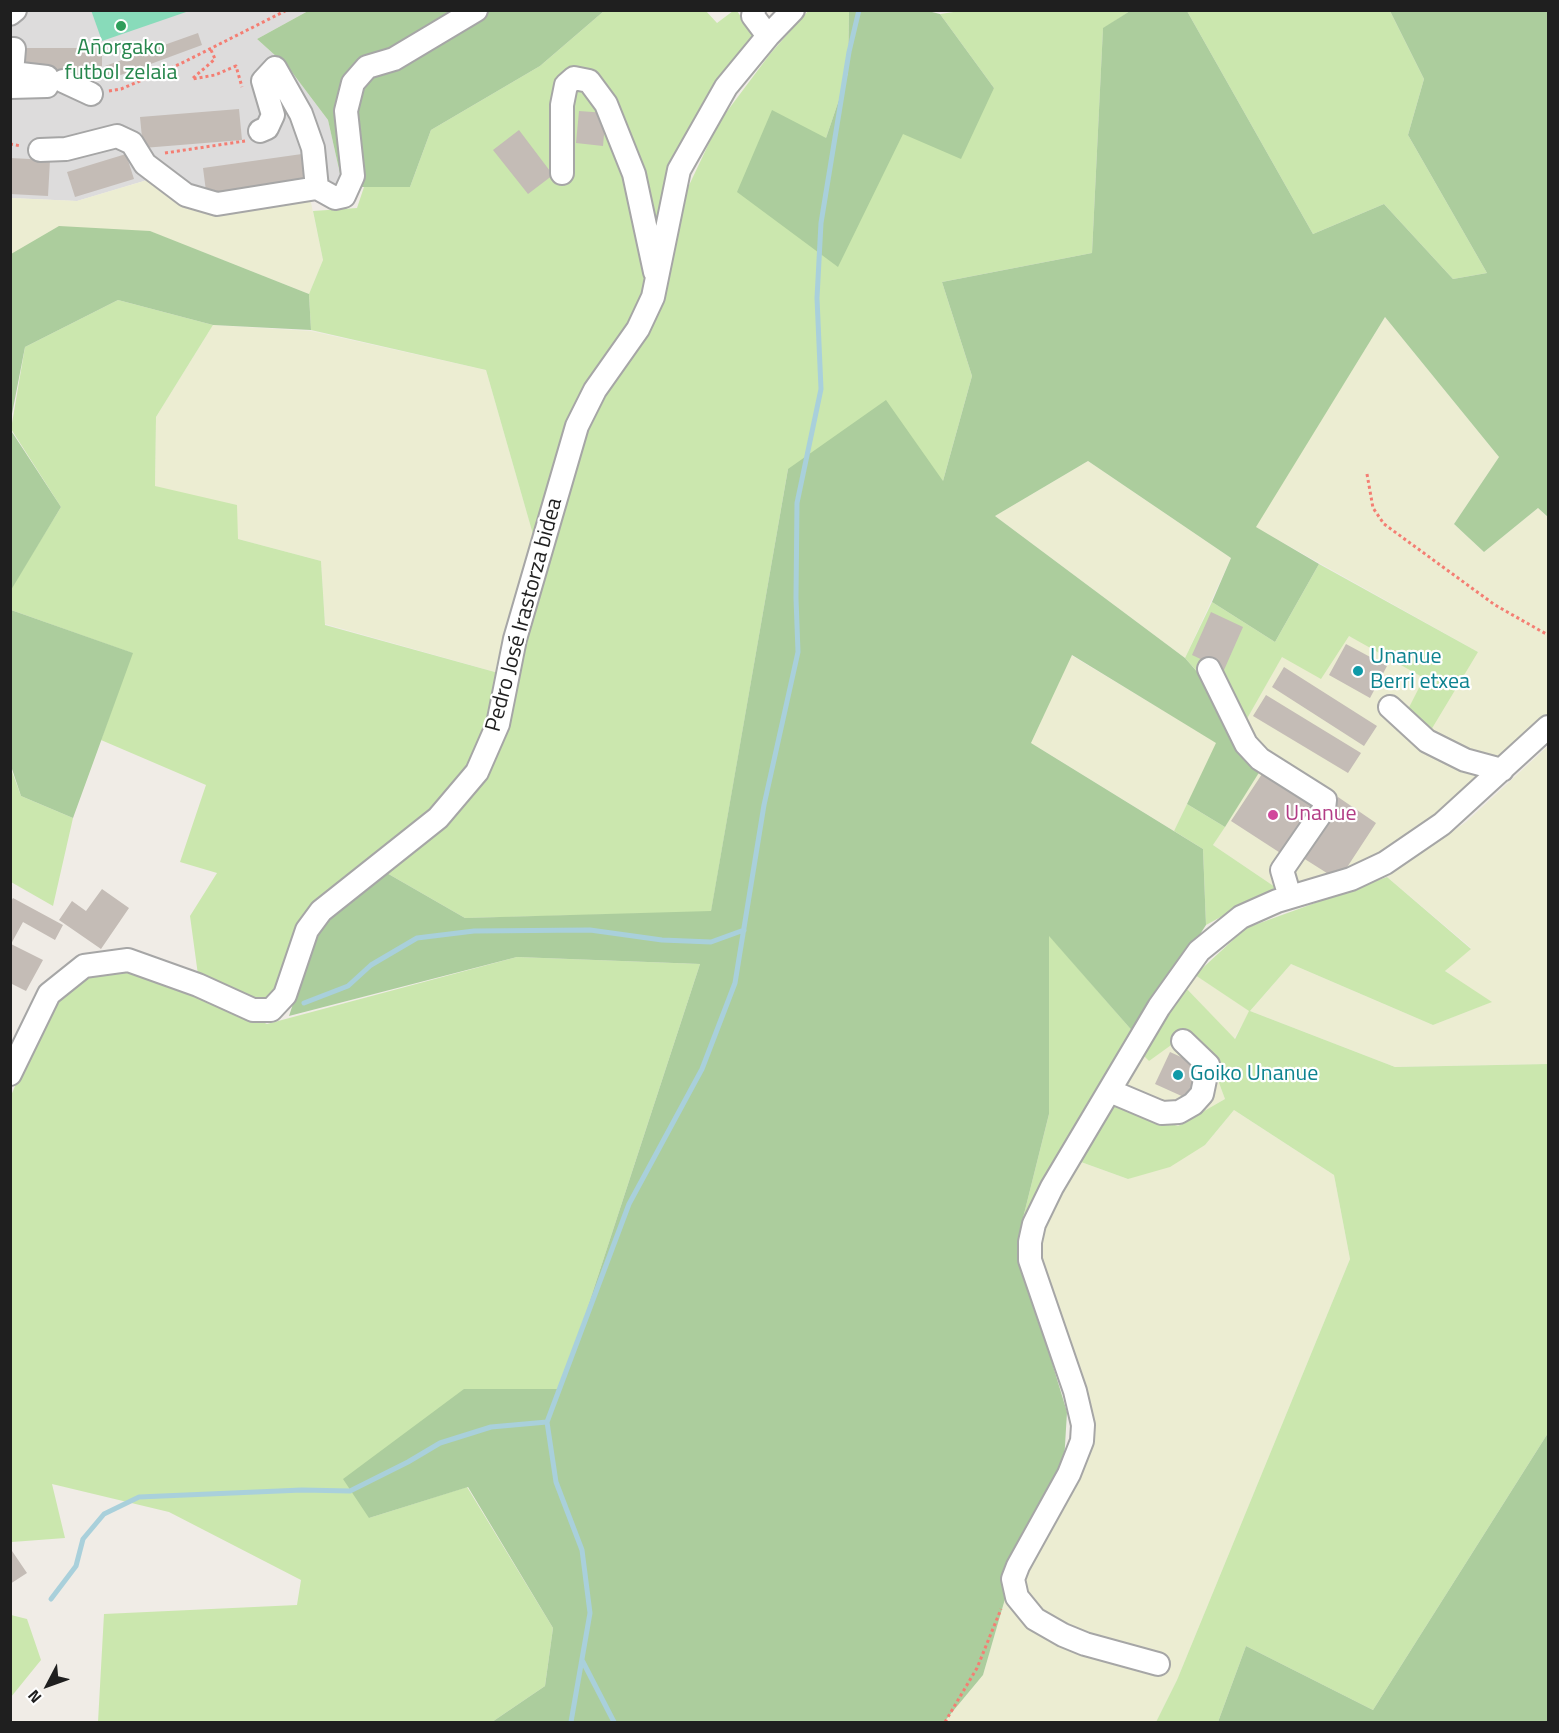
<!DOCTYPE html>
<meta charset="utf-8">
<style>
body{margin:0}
#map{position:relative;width:1559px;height:1733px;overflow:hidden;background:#f0ece6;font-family:"Titillium Web",sans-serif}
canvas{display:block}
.frame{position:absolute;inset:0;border:12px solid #1f1f1f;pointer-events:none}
.north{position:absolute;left:18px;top:1655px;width:60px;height:60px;-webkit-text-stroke:4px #fff;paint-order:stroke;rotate:229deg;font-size:16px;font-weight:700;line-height:24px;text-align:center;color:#1f1f1f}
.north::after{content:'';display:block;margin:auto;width:21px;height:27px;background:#1f1f1f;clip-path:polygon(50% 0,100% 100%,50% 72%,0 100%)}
</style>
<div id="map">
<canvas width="1559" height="1733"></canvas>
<div class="frame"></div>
<div class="north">N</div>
</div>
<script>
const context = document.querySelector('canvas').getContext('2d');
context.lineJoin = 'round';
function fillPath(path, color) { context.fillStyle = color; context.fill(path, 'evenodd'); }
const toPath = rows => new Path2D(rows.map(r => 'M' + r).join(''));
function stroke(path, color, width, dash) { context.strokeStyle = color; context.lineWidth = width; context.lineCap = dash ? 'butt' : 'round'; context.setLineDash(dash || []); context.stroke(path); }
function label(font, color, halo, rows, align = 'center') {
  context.font = font + ' "Titillium Web",sans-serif'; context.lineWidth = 4.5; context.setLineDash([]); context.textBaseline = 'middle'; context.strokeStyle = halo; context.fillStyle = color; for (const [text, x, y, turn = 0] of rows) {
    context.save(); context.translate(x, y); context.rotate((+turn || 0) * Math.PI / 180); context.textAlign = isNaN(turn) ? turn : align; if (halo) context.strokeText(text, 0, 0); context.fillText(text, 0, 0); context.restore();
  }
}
fillPath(toPath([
 [11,11,308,11,257,39,288,67,328,120,343,187,211,209,154,178,77,201,11,198]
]), '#dddcdc');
fillPath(toPath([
 [154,178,188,203,309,193,323,260,309,294,149,231,11,254,11,198,77,201],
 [1385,317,1499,457,1454,524,1484,552,1538,508,1548,517,1548,722,1444,816,1349,874,1281,891,1213,845,1270,755,1244,724,1282,656,1348,635,1425,678,1400,725,1478,652,1255,527],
 [213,325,311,331,486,370,534,538,502,674,325,624,321,561,238,539,155,486,156,417],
 [1088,461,1231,558,1185,658,995,516],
 [1071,655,1217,743,1174,831,1031,743],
 [1548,746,1548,1064,1395,1067,1250,1011,1234,1039,1186,988,1195,975,1250,1011,1291,964,1433,1025,1491,1002,1445,971,1471,948,1387,877,1466,822],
 [1185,1035,1209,1056,1225,1099,1178,1126,1114,1105,1141,1053],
 [1234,1110,1334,1175,1350,1259,1177,1680,1156,1722,944,1722,983,1675,1005,1599,1021,1582,1085,1453,1036,1256,1041,1223,1081,1162,1128,1179,1205,1145]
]), '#ecedd2');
fillPath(toPath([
 [967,10,1130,11,1103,29,1092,253,942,282,972,376,943,481,788,469,711,912,465,918,385,872,480,786,522,638,589,422,683,198,719,122,770,54,808,11,849,11,848,73,826,138,737,192,903,133,994,88,940,14],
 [604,11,706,11,717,23,733,11,737,11,755,37,708,103,653,252,634,317,534,538,486,370,311,330,309,294,323,260,313,211,357,208,364,187,410,187,431,130,540,66],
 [1187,11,1390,11,1424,79,1408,135,1487,273,1453,279,1384,204,1313,234],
 [118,300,213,325,156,417,155,486,237,505,238,539,321,561,325,625,502,674,487,737,471,764,280,986,269,998,251,1001,198,975,190,916,217,873,180,862,206,785,101,740,132,653,11,610,10,590,61,507,11,429,25,347],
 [1319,564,1478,652,1425,740,1400,725,1424,678,1349,636,1321,679,1282,657,1244,724,1185,658,1212,602,1275,642],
 [10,766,21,796,73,818,53,906,11,882],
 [1187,804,1225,827,1213,845,1281,891,1243,905,1206,925,1203,849,1174,831],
 [1387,877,1471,949,1445,971,1492,1002,1433,1025,1291,964,1250,1011,1395,1067,1548,1064,1548,1433,1373,1710,1246,1646,1218,1722,1156,1722,1177,1680,1350,1259,1334,1175,1234,1110,1205,1145,1170,1167,1128,1179,1081,1162,1114,1105,1178,1126,1225,1099,1209,1056,1185,1035,1149,1061,1141,1053,1186,988,1235,1039,1249,1011,1195,975,1246,928],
 [1049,935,1135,1034,1021,1226,1049,1114],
 [517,957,700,964,561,1389,464,1390,369,1518,467,1487,553,1628,545,1686,492,1722,98,1722,104,1614,297,1605,301,1580,169,1512,52,1484,65,1538,12,1542,10,1540,10,1098,51,1001,79,976,117,968,194,991,267,1024],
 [11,1615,27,1619,41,1660,11,1697]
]), '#cbe7ae');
fillPath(toPath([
 [924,10,940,14,994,88,961,159,903,134,838,267,737,192,772,110,826,138,848,73,849,11],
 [308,11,604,11,540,66,431,130,410,187,343,187,328,120,288,67,257,39],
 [1130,11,1187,11,1313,234,1384,204,1453,279,1487,273,1408,135,1424,79,1390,11,1548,11,1548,517,1538,508,1484,552,1454,524,1499,457,1385,317,1256,527,1319,564,1275,642,1212,602,1231,558,1088,461,995,516,1185,658,1270,755,1225,827,1187,804,1216,743,1072,655,1031,743,1203,849,1206,925,1135,1034,1049,936,1049,1114,1021,1226,1019,1254,1067,1412,1064,1462,1004,1576,1005,1599,983,1675,944,1722,492,1722,545,1686,553,1628,468,1487,369,1518,343,1479,464,1389,561,1389,700,964,517,957,289,1016,319,925,385,872,465,918,711,911,788,469,886,400,943,481,972,376,942,282,1092,253,1103,28],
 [59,226,150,231,309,294,311,330,213,325,118,300,25,347,11,419,11,254],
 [10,429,61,507,11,590,10,590],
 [11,610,133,653,73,818,21,796,11,766],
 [1548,1433,1548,1722,1218,1722,1246,1646,1373,1710]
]), '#accd9d');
fillPath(toPath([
 [91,10,189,10,189,11,102,41]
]), '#88dbba');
stroke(toPath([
 [304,1003,348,986,371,965,417,938,474,931,590,930,662,940,711,942,744,930],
 [51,1599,76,1566,83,1539,104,1514,139,1497,302,1490,350,1491,408,1462,440,1443,491,1427,547,1422],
 [582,1660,614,1722],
 [571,1722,590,1613,582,1550,556,1482,547,1422,629,1204,702,1069,735,983,764,805,798,652,796,598,797,503,821,389,817,298,821,223,849,52,859,10]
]), '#a9d0db', 5);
fillPath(toPath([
 [198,33,202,45,110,79,105,66],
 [15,48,102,48,102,66,73,77,15,67],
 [239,109,242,140,143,148,140,117],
 [579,111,606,113,603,146,576,143],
 [519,130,553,175,528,194,493,150],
 [126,154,134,179,75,197,67,172],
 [302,154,306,185,207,199,203,168],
 [10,158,50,160,48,196,10,194],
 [1211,612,1243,627,1224,670,1192,655],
 [1346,644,1387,666,1370,698,1329,675],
 [1284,667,1377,726,1364,746,1272,687],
 [1266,695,1361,753,1348,773,1253,716],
 [1262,774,1316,808,1285,856,1231,821],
 [1338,797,1376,823,1342,875,1330,875,1300,856],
 [102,889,129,908,101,949,59,920,72,901,86,911],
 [13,898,63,925,55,940,23,922,11,944,43,960,26,991,10,983,10,903],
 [1170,1052,1201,1066,1186,1098,1155,1084],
 [10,1548,27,1573,10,1584]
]), '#c4bcb6');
const minor = toPath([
 [754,10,753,16,768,36],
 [10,14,15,10],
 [10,49,14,49,12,73,47,77,47,86,10,87],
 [63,81,91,94],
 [260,131,267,128,273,115,263,81,275,68,301,114,313,148,317,188,335,198,344,196,353,176,346,111,353,83,367,67,394,59,476,10],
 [40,150,66,149,117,136,132,143,145,164,186,195,217,204,317,188],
 [562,173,562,105,566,85,574,78,589,81,606,104,634,174,655,272],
 [1209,669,1246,744,1260,759,1325,800,1324,809,1282,870,1290,897],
 [1390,707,1427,741,1465,760,1502,770],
 [10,1074,49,994,84,966,128,960,198,985,253,1010,271,1010,285,995,307,930,321,911,438,818,477,772,498,724,515,639,577,426,595,390,638,329,653,297,679,170,726,87,768,36,793,10],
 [1110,1091,1162,1113,1179,1112,1193,1104,1202,1094,1208,1065,1183,1041],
 [1158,1664,1085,1644,1063,1635,1035,1619,1017,1597,1013,1579,1018,1566,1069,1474,1082,1441,1083,1425,1075,1391,1030,1260,1030,1242,1034,1224,1052,1187,1159,1007,1199,951,1241,917,1277,901,1351,879,1385,863,1442,824,1548,727]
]);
stroke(minor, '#a6a6a6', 26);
stroke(toPath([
 [211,50,215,59,192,79,215,75,236,66,242,87],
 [109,91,121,89,180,64,287,10],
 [10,144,21,146],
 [165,153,245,141],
 [1367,474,1373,508,1384,524,1495,605,1548,635],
 [945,1722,977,1668,1001,1609]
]), '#f47e73', 3, [3, 3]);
stroke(minor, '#fff', 22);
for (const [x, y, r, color] of [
 [121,26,6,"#2e9e5b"],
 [1358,671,6,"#0f9aa8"],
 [1273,815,6,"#d1479c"],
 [1178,1075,6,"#0f9aa8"]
]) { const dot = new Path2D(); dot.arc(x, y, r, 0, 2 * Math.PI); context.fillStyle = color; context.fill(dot); stroke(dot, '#fff', 2); }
label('22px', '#27864d', '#fff', [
 ["Añorgako",121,49],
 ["futbol zelaia",121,74]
]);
label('22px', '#1f1f1f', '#fff', [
 ["Pedro José Irastorza bidea",525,615,-75]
]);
label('22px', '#0d838f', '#fff', [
 ["Unanue",1370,658],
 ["Berri etxea",1370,683],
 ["Goiko Unanue",1190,1075]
], 'left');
label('22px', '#b23c85', '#fff', [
 ["Unanue",1285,815]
], 'left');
</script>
